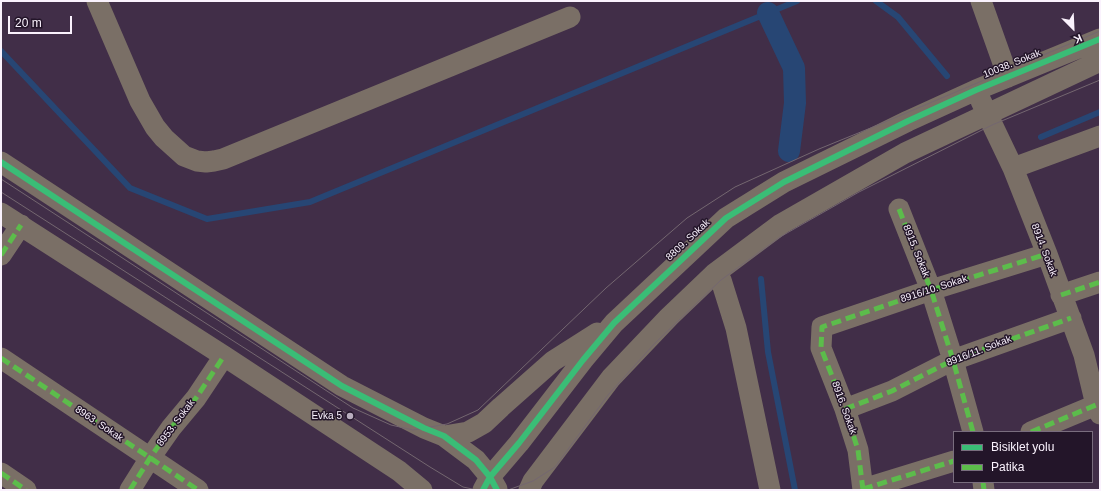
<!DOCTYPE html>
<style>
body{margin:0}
#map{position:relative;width:1101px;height:491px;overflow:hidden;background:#412e48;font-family:Arial,sans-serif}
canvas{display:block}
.frame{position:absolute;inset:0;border:2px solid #faf2fd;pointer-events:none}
.legend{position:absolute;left:953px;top:431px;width:140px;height:52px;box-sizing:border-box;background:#231529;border:1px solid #796d7e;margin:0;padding:5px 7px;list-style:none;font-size:12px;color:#faf2fd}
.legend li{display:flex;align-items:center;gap:8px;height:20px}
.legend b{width:20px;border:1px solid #796d7e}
.north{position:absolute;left:1053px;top:8px;width:40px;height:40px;-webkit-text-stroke:3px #231529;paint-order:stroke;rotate:156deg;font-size:11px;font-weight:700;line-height:16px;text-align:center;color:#faf2fd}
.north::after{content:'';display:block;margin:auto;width:14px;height:18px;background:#faf2fd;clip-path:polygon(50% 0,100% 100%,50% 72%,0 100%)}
.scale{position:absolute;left:8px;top:16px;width:64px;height:18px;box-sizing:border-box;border:2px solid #faf2fd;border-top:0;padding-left:5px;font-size:12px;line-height:14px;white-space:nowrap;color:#faf2fd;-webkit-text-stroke:3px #231529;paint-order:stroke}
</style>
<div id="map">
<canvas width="1101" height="491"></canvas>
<div class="frame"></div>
<ul class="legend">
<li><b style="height:5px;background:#3abd76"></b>Bisiklet yolu</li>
<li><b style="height:5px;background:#5cbc4b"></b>Patika</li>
</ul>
<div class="north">K</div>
<div class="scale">20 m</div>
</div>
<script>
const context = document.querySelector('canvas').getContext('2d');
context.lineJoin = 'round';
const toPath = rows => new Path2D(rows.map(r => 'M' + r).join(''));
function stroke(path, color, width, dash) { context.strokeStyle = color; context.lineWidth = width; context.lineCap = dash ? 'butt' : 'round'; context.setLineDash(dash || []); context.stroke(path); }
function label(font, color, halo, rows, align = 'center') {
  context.font = font + ' Arial,sans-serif'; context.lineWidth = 3; context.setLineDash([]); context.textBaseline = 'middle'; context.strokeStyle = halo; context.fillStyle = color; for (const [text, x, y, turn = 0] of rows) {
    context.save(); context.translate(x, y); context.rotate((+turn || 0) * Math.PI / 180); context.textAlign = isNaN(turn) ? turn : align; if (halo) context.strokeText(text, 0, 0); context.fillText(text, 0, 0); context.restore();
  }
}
stroke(toPath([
 [876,1,898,17,947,76],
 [1,51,130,188,207,219,310,202,797,1],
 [1041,137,1100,112],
 [761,279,768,352,795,490]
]), '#274674', 6);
stroke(toPath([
 [768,13,794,68,795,103,789,151]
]), '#274674', 22);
stroke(toPath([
 [97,1,140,101,155,127,164,138,184,156,197,161,206,162,214,161,223,159,570,17],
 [981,1,1008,77],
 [981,101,1013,168,1047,254,1084,355,1096,405,1100,414],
 [1,162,342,386,424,428,444,436,476,460,490,477,497,489],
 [1013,168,1100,136],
 [899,209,931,290,953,360,973,432],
 [1,213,224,356,399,471,422,490],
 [1,255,21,225],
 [714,274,721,280,736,328,770,490],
 [1061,295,1100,282],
 [1,358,198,490],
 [845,409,892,391,953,360,1071,318],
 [1031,432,1096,405],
 [444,436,468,432,484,423,501,407,553,361,597,333],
 [1,473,26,490],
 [983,482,984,490],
 [863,489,954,461],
 [130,490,150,458,171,428,196,398,224,356],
 [483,490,490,477,519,443,583,360,614,323,726,218,784,182,908,121,976,90,1100,39],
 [529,490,533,481,611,378,669,317,714,274,781,224,905,153,1100,61],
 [863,490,858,450,845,409,821,348,822,327,931,290,1047,254]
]), '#7a6f66', 21);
stroke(toPath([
 [1,179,353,408,391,425,413,430,447,424,478,410,606,288,687,218,735,187,819,149,873,127,1100,31],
 [1,192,430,467,463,487,477,490],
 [508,490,533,481,555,467,608,395,655,343,721,280,780,237,859,192,992,125,1100,80]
]), '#746770', 1);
stroke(toPath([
 [899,209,931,290,953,360,973,432],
 [1,255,21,225],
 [1061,295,1100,282],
 [1,358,198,490],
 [845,409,892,391,953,360,1071,318],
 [1031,432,1096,405],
 [1,473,26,490],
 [983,482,984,490],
 [863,489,954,461],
 [130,490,150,458,171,428,196,398,224,356],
 [863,490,858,450,845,409,821,348,822,327,931,290,1047,254]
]), '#5cbc4b', 5, [10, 5]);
stroke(toPath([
 [1,162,342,386,424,428,444,436,476,460,490,477,497,490],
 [483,490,490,477,519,443,583,360,614,323,726,218,784,182,908,121,976,90,1100,39]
]), '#3abd76', 6);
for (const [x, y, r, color] of [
 [350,416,4,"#b9adbe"]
]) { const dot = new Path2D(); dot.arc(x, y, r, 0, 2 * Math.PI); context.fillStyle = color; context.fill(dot); stroke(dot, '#231529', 1.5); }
label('10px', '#faf2fd', '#231529', [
 ["10038. Sokak",1012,64,-22],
 ["8809. Sokak",688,240,-43],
 ["8914. Sokak",1044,250,69],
 ["8915. Sokak",916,251,68],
 ["8916/10. Sokak",934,289,-18],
 ["8916/11. Sokak",979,351,-21],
 ["8916. Sokak",844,408,70],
 ["8953. Sokak",176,423,-53],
 ["8963. Sokak",99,424,34]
]);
label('10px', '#faf2fd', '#231529', [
 ["Evka 5",342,416]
], 'right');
</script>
